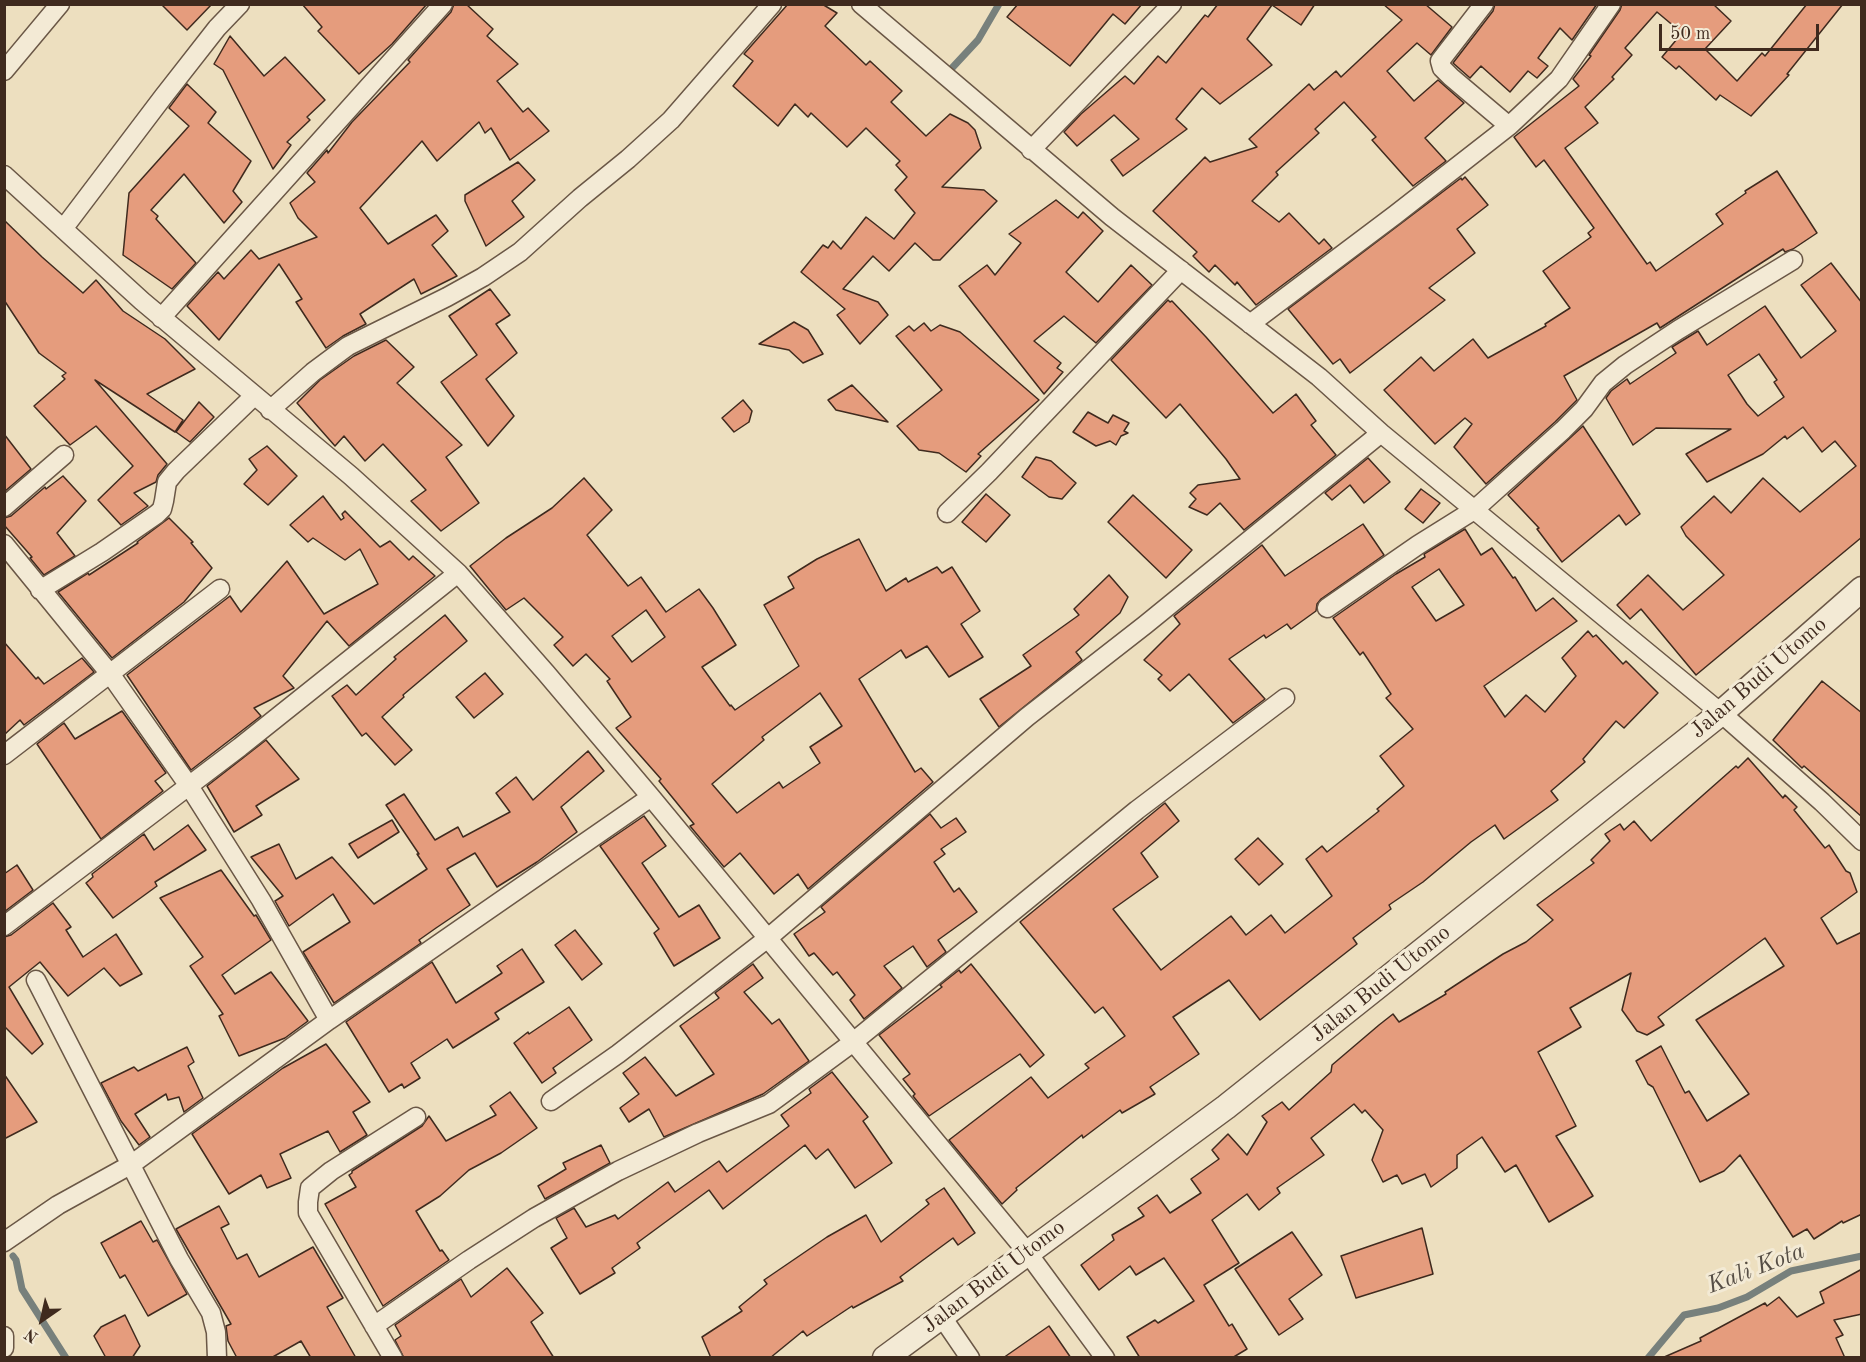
<!DOCTYPE html>
<style>
body{margin:0}
#map{position:relative;width:1866px;height:1362px;overflow:hidden;background:#eddfbf;font-family:"Old Standard TT",serif}
canvas{display:block}
.frame{position:absolute;inset:0;border:6px solid #3f2a1e;pointer-events:none}
.north{position:absolute;left:12px;top:1290px;width:60px;height:60px;-webkit-text-stroke:4px #f3ead5;paint-order:stroke;rotate:214deg;font-size:16px;font-weight:700;line-height:24px;text-align:center;color:#3f2a1e}
.north::after{content:'';display:block;margin:auto;width:21px;height:27px;background:#3f2a1e;clip-path:polygon(50% 0,100% 100%,50% 72%,0 100%)}
.scale{position:absolute;left:1659px;top:24px;width:160px;height:27px;box-sizing:border-box;border:3px solid #3f2a1e;border-top:0;padding-left:8px;font-size:18px;line-height:21px;white-space:nowrap;color:#3f2a1e;-webkit-text-stroke:4px #f3ead5;paint-order:stroke}
</style>
<div id="map">
<canvas width="1866" height="1362"></canvas>
<div class="frame"></div>
<div class="north">N</div>
<div class="scale">50 m</div>
</div>
<script>
const context = document.querySelector('canvas').getContext('2d');
context.lineJoin = 'round';
const toPath = rows => new Path2D(rows.map(r => 'M' + r).join(''));
function stroke(path, color, width, dash) { context.strokeStyle = color; context.lineWidth = width; context.lineCap = dash ? 'butt' : 'round'; context.setLineDash(dash || []); context.stroke(path); }
function fillPath(path, color) { context.fillStyle = color; context.fill(path, 'evenodd'); }
function label(font, color, halo, rows, align = 'center') {
  context.font = font + ' "Old Standard TT",serif'; context.lineWidth = 6; context.setLineDash([]); context.textBaseline = 'middle'; context.strokeStyle = halo; context.fillStyle = color; for (const [text, x, y, turn = 0] of rows) {
    context.save(); context.translate(x, y); context.rotate((+turn || 0) * Math.PI / 180); context.textAlign = isNaN(turn) ? turn : align; if (halo) context.strokeText(text, 0, 0); context.fillText(text, 0, 0); context.restore();
  }
}
stroke(toPath([
 [952,68,978,40,999,4],
 [13,1256,16,1260,22,1289,66,1358],
 [1648,1358,1684,1315,1718,1308,1747,1297,1791,1271,1862,1256]
]), '#77807c', 7);
const building = toPath([
 [161,4,212,4,187,30,161,4],
 [302,4,427,4,392,44,359,74,318,31,322,27,302,4],
 [454,4,466,4,493,29,487,36,518,64,497,81,523,112,528,108,549,131,510,160,491,128,485,133,479,122,437,161,422,141,360,208,388,244,436,215,448,231,432,245,457,276,421,294,414,279,360,314,366,324,343,336,326,348,296,302,302,299,279,264,219,340,187,306,218,272,224,279,251,250,259,259,317,237,298,218,290,203,315,182,307,173,327,150,328,153,352,122,410,62,408,60,451,12,454,4],
 [788,4,822,4,837,13,825,26,866,65,870,61,902,91,891,102,926,136,950,114,968,123,975,130,981,148,942,187,984,190,997,201,940,260,933,260,915,243,889,271,873,256,843,289,878,302,888,315,860,344,837,315,845,309,801,272,823,245,828,248,833,241,841,249,866,217,894,239,915,213,895,190,907,177,896,165,900,161,866,128,847,147,811,113,808,117,795,104,778,126,733,86,753,61,744,54,788,4],
 [1018,4,1142,4,1125,24,1113,14,1070,66,1007,17,1018,4],
 [1218,4,1315,4,1301,25,1272,5,1247,39,1272,65,1220,104,1202,88,1176,119,1187,129,1123,176,1111,160,1139,139,1114,115,1077,146,1064,132,1081,114,1125,76,1134,84,1158,56,1166,63,1205,15,1208,17,1218,4],
 [1383,4,1425,4,1452,27,1431,55,1417,43,1387,71,1414,101,1438,80,1464,103,1425,138,1446,161,1413,186,1372,140,1376,137,1344,102,1315,129,1319,133,1276,172,1278,175,1252,201,1279,222,1289,213,1319,244,1324,239,1332,248,1256,305,1237,282,1235,285,1215,265,1209,272,1193,256,1197,252,1153,211,1205,157,1210,162,1257,147,1249,139,1309,84,1314,90,1336,71,1341,77,1402,20,1383,4],
 [1495,4,1597,4,1572,40,1560,28,1538,58,1548,66,1537,78,1528,71,1510,92,1481,66,1470,78,1453,63,1493,11,1495,4],
 [1622,4,1713,4,1731,21,1705,49,1737,81,1762,53,1765,56,1807,4,1843,4,1787,74,1789,75,1751,116,1720,95,1716,100,1679,66,1676,69,1662,57,1682,33,1657,12,1625,48,1632,55,1612,77,1614,79,1585,107,1598,123,1565,148,1647,264,1650,262,1656,271,1723,224,1716,214,1746,193,1745,191,1777,171,1817,233,1793,249,1785,252,1783,249,1660,328,1657,323,1564,376,1577,400,1555,422,1486,484,1454,447,1472,424,1465,418,1435,444,1384,390,1421,357,1434,371,1473,339,1488,358,1546,326,1545,324,1570,308,1543,271,1591,237,1588,233,1594,228,1544,160,1536,167,1514,137,1579,86,1573,79,1591,56,1589,55,1620,10,1622,4],
 [230,36,264,76,285,57,325,100,307,117,310,120,287,142,291,145,273,169,223,70,214,64,230,36],
 [187,84,216,112,208,123,251,161,233,191,242,202,224,223,184,174,151,210,158,216,156,219,196,263,172,289,123,255,129,193,189,126,169,108,187,84],
 [518,162,535,180,512,201,524,217,486,246,465,201,465,195,518,162],
 [1465,177,1488,205,1457,229,1475,253,1429,288,1445,300,1350,373,1340,359,1333,364,1288,309,1461,178,1462,180,1465,177],
 [1056,200,1078,218,1083,212,1103,231,1066,272,1098,302,1131,265,1152,285,1096,343,1064,316,1034,341,1061,363,1057,368,1063,372,1044,394,959,286,987,265,995,275,1021,243,1009,234,1056,200],
 [4,220,42,257,83,293,96,280,123,311,165,339,195,369,147,394,183,420,175,432,95,380,167,464,158,475,156,482,134,493,148,506,121,525,98,500,133,466,96,426,70,445,34,406,65,379,62,376,66,373,39,353,4,300,4,220],
 [1831,263,1862,303,1862,537,1696,675,1641,609,1630,619,1617,605,1648,575,1683,610,1724,575,1686,536,1681,527,1714,496,1731,513,1763,478,1800,512,1856,466,1835,441,1822,452,1803,427,1787,439,1785,436,1763,454,1707,482,1686,454,1731,429,1656,428,1633,445,1606,398,1611,391,1627,379,1630,384,1676,353,1672,347,1698,331,1707,345,1765,306,1801,358,1836,331,1801,285,1831,263],
 [1759,354,1777,380,1774,382,1784,397,1758,416,1747,404,1728,375,1759,354],
 [490,289,510,315,496,324,517,353,486,379,514,416,488,446,441,382,477,355,449,316,490,289],
 [1168,300,1170,302,1172,301,1206,337,1273,413,1296,394,1316,421,1311,425,1336,455,1244,530,1220,503,1207,515,1189,507,1196,499,1190,493,1198,485,1240,479,1226,459,1180,404,1166,418,1111,360,1168,300],
 [794,322,808,330,823,354,803,363,789,350,759,344,794,322],
 [924,323,931,331,940,325,960,332,1039,400,978,454,981,456,966,472,939,453,919,450,897,426,942,390,896,336,909,326,914,331,924,323],
 [386,340,414,367,397,383,462,445,446,457,479,503,441,531,411,501,426,490,383,444,365,461,344,436,335,446,297,403,320,380,354,356,386,340],
 [852,385,888,422,836,410,828,400,852,385],
 [743,400,752,411,749,422,734,432,722,418,743,400],
 [199,402,214,417,190,442,176,432,199,402],
 [1088,412,1108,423,1113,415,1129,423,1124,431,1128,433,1121,436,1116,445,1110,441,1096,446,1073,432,1088,412],
 [1583,426,1640,514,1626,525,1619,515,1562,562,1537,529,1539,528,1508,495,1583,426],
 [4,434,31,469,4,492,4,434],
 [267,446,297,476,268,505,244,484,257,470,249,459,267,446],
 [1036,457,1051,461,1076,483,1062,499,1049,497,1022,477,1036,457],
 [1368,458,1390,482,1364,503,1350,485,1332,500,1325,493,1368,458],
 [63,476,86,501,57,533,75,556,44,575,30,558,32,557,4,525,4,518,11,516,45,487,46,489,63,476],
 [584,478,612,510,587,535,628,586,641,577,666,612,699,589,713,608,736,645,702,667,730,706,731,705,735,710,799,666,764,605,794,588,788,577,817,559,859,539,886,591,906,578,908,582,937,567,942,573,952,567,980,611,961,624,983,657,949,677,927,646,906,658,901,650,859,679,915,772,921,768,933,782,808,889,798,874,774,894,740,853,724,867,690,826,694,824,659,781,661,779,616,728,631,717,607,681,610,679,586,654,573,666,554,645,563,637,524,598,506,610,470,566,506,538,552,508,584,478],
 [646,610,665,637,632,662,612,636,646,610],
 [820,693,842,726,810,747,820,763,783,788,779,782,737,813,712,784,764,740,762,737,820,693],
 [1421,489,1440,503,1423,523,1405,509,1421,489],
 [986,494,1010,515,986,542,962,522,986,494],
 [1133,495,1192,550,1166,578,1108,522,1133,495],
 [323,496,341,520,344,518,342,514,345,511,380,547,390,541,409,560,413,556,435,576,349,646,327,621,283,676,294,688,254,708,261,716,191,770,127,675,230,596,241,612,287,561,324,614,378,584,360,549,345,560,313,538,308,542,290,525,323,496],
 [169,518,193,542,191,543,212,568,184,602,112,658,58,592,88,573,89,575,138,543,137,542,169,518],
 [1363,524,1384,555,1321,599,1317,604,1316,611,1291,629,1287,624,1266,638,1264,635,1229,659,1265,699,1233,723,1189,674,1170,691,1158,679,1162,675,1144,660,1180,624,1174,616,1262,545,1285,576,1363,524],
 [1465,529,1481,555,1492,548,1513,578,1515,577,1536,611,1553,598,1577,621,1484,686,1505,717,1526,695,1545,712,1576,676,1562,658,1588,631,1593,637,1596,635,1623,664,1626,661,1658,693,1624,728,1616,721,1583,759,1585,762,1551,791,1558,800,1504,839,1495,825,1471,842,1423,882,1389,905,1391,909,1353,938,1357,944,1260,1020,1229,980,1173,1017,1199,1054,1150,1087,1155,1094,1122,1113,1120,1110,1083,1138,1082,1135,1016,1188,1017,1190,1002,1204,949,1140,1031,1077,1048,1098,1089,1068,1085,1064,1125,1036,1103,1007,1095,1013,1020,922,1165,803,1179,821,1141,853,1158,877,1113,909,1161,970,1231,916,1246,935,1271,915,1285,933,1332,896,1306,859,1322,846,1327,852,1379,811,1377,809,1404,786,1380,756,1413,729,1386,698,1391,694,1363,652,1360,655,1333,618,1396,574,1425,557,1424,554,1465,529],
 [1439,569,1464,605,1436,621,1412,587,1439,569],
 [1109,575,1128,597,1120,613,1076,652,1082,660,999,727,980,699,1031,666,1023,655,1079,615,1074,609,1109,575],
 [445,615,467,641,403,695,404,697,382,717,412,750,395,765,366,733,362,736,332,696,347,685,356,695,396,659,394,657,445,615],
 [4,642,36,679,38,677,44,684,82,658,94,672,24,725,20,720,4,735,4,642],
 [485,673,503,694,474,718,456,697,485,673],
 [1822,681,1862,713,1862,817,1804,766,1802,768,1773,740,1822,681],
 [122,711,166,773,155,781,163,791,101,839,37,744,64,723,75,739,122,711],
 [266,740,299,779,256,806,262,815,234,832,207,786,266,740],
 [588,751,604,771,561,807,577,832,537,862,497,887,475,853,447,869,470,905,436,928,419,940,421,943,334,1003,303,952,350,922,333,894,289,926,275,901,283,896,251,857,279,844,296,879,332,857,374,904,427,869,417,854,419,854,386,805,404,794,435,840,458,827,463,837,510,812,496,793,516,777,533,800,588,751],
 [1748,758,1783,798,1785,795,1797,807,1794,810,1825,848,1829,845,1846,871,1850,873,1857,892,1821,918,1837,944,1862,932,1862,1214,1843,1223,1842,1221,1814,1239,1807,1229,1793,1237,1740,1155,1724,1171,1700,1182,1653,1087,1648,1084,1636,1061,1661,1046,1685,1093,1689,1091,1707,1121,1749,1094,1696,1020,1784,966,1765,938,1658,1017,1664,1025,1647,1035,1637,1031,1622,1010,1631,973,1570,1008,1581,1027,1538,1052,1576,1126,1556,1136,1593,1196,1549,1222,1516,1165,1505,1172,1482,1137,1457,1155,1457,1168,1431,1187,1425,1174,1402,1184,1397,1175,1383,1182,1372,1160,1383,1130,1365,1110,1362,1113,1354,1104,1311,1138,1324,1155,1277,1188,1280,1193,1259,1210,1247,1194,1212,1220,1239,1263,1204,1285,1229,1326,1232,1324,1247,1349,1232,1358,1140,1358,1127,1337,1155,1320,1158,1323,1194,1301,1164,1258,1136,1275,1130,1266,1099,1290,1081,1265,1114,1240,1112,1235,1144,1216,1138,1208,1157,1195,1170,1213,1201,1193,1191,1179,1219,1159,1212,1150,1228,1134,1247,1155,1267,1122,1262,1116,1282,1102,1289,1110,1331,1072,1332,1065,1379,1025,1393,1014,1399,1022,1446,994,1445,992,1503,954,1526,942,1553,920,1537,905,1594,863,1591,860,1610,841,1605,834,1620,824,1624,830,1634,821,1651,841,1736,766,1738,768,1748,758],
 [930,814,941,828,956,818,966,832,941,849,945,854,934,862,954,892,959,888,977,912,938,940,946,952,927,967,913,946,884,966,902,988,864,1019,850,1000,855,995,837,972,833,975,814,953,809,956,794,934,825,912,821,907,930,814],
 [644,816,666,846,642,863,679,917,699,905,720,938,674,966,654,933,659,929,600,846,644,816],
 [392,820,399,832,358,858,349,844,392,820],
 [188,825,206,850,155,882,157,886,113,918,86,883,93,877,92,874,144,834,154,850,188,825],
 [1258,838,1283,864,1259,885,1235,859,1258,838],
 [17,865,33,890,4,912,4,874,17,865],
 [221,870,254,916,256,915,271,940,222,975,235,994,271,972,308,1021,285,1038,239,1056,219,1016,223,1014,190,966,203,957,160,898,221,870],
 [53,903,71,927,66,930,83,957,116,934,142,974,120,986,104,968,68,996,40,962,9,987,43,1044,32,1054,4,1026,4,937,11,935,53,903],
 [575,930,602,964,582,980,555,945,575,930],
 [522,949,544,982,495,1013,499,1019,453,1048,447,1039,411,1063,420,1078,404,1088,402,1084,389,1092,346,1022,432,962,456,1003,502,973,497,966,522,949],
 [753,964,763,978,744,992,772,1024,779,1019,809,1061,763,1094,664,1137,649,1109,629,1122,620,1108,639,1094,623,1073,645,1057,676,1096,714,1074,680,1026,719,998,715,993,753,964],
 [971,964,1044,1055,1030,1067,1020,1054,929,1116,913,1096,915,1094,903,1079,910,1074,879,1035,942,987,940,985,959,970,961,973,971,964],
 [569,1007,592,1040,553,1068,556,1073,542,1083,514,1043,528,1032,529,1034,569,1007],
 [326,1044,370,1102,353,1112,367,1135,340,1152,328,1131,280,1154,291,1178,267,1188,261,1175,229,1194,192,1134,283,1068,326,1044],
 [187,1047,194,1062,188,1066,203,1098,184,1112,179,1097,168,1100,166,1094,135,1114,150,1137,139,1145,121,1121,101,1083,134,1067,138,1071,187,1047],
 [832,1072,868,1117,863,1121,892,1163,855,1188,828,1149,816,1159,805,1145,723,1209,709,1190,637,1243,640,1248,612,1268,615,1273,580,1294,551,1248,567,1238,556,1218,574,1208,586,1227,615,1215,618,1219,668,1182,675,1192,719,1161,727,1172,789,1126,781,1115,811,1093,809,1089,832,1072],
 [4,1074,37,1122,4,1139,4,1074],
 [510,1092,537,1128,501,1153,469,1170,440,1196,416,1211,440,1251,442,1250,449,1260,383,1306,325,1204,356,1187,349,1175,352,1173,352,1171,422,1126,429,1116,446,1141,496,1115,490,1106,510,1092],
 [601,1145,610,1163,545,1199,538,1186,566,1169,563,1163,601,1145],
 [944,1188,975,1233,958,1245,953,1238,900,1277,903,1281,853,1308,852,1306,807,1336,803,1331,770,1358,711,1358,702,1337,742,1311,739,1307,767,1284,764,1280,827,1237,866,1215,881,1242,929,1204,926,1200,944,1188],
 [219,1206,229,1224,221,1228,237,1259,247,1254,259,1277,313,1247,343,1298,327,1307,356,1358,311,1358,301,1341,271,1358,237,1358,228,1341,226,1326,231,1324,176,1229,219,1206],
 [141,1221,153,1242,157,1240,187,1294,148,1316,125,1275,120,1278,101,1243,141,1221],
 [1422,1228,1433,1274,1356,1298,1341,1256,1422,1228],
 [1292,1232,1322,1275,1289,1299,1303,1319,1279,1335,1235,1269,1292,1232],
 [507,1268,543,1313,531,1322,554,1358,404,1358,395,1340,401,1336,395,1325,461,1279,471,1297,507,1268],
 [1862,1269,1862,1314,1834,1320,1843,1335,1836,1338,1845,1358,1662,1358,1701,1341,1700,1338,1765,1303,1767,1306,1779,1297,1797,1317,1824,1303,1820,1292,1862,1269],
 [125,1315,140,1346,132,1358,106,1358,94,1336,101,1327,125,1315],
 [1049,1326,1071,1358,1003,1358,1049,1326]
]);
fillPath(building, '#e59c7d');
stroke(building, '#3f2a1e', 1.5);
const minor = toPath([
 [861,4,1112,217,1319,377,1381,433,1721,713,1822,802,1862,841],
 [1484,4,1440,61,1442,68,1451,77,1509,126],
 [4,71,60,4],
 [1031,150,1172,4],
 [4,175,142,301,351,476,458,573,546,673,651,797,1027,1252,1105,1358],
 [63,229,163,97,217,28,240,4],
 [161,318,443,4],
 [1250,324,1395,215,1509,126,1559,79,1611,4],
 [270,410,313,372,348,346,447,297,483,277,520,252,580,198,628,159,671,120,772,4],
 [4,507,64,455],
 [947,513,989,472,1181,270],
 [4,544,111,675,189,786,261,900,329,1020],
 [40,590,102,552,157,514,162,509,164,501,167,482,176,471,254,396],
 [1327,608,1418,545,1474,510,1563,430,1584,409,1603,383,1625,365,1678,330,1793,260],
 [4,755,220,589],
 [4,926,240,747,458,573],
 [36,980,179,1259,211,1313,216,1332,217,1358],
 [551,1101,618,1054,768,938,1027,717,1145,625,1381,433],
 [4,1242,58,1205,132,1164,329,1020,651,797],
 [942,1317,970,1358],
 [374,1326,469,1260,534,1218,618,1171,698,1133,769,1104,852,1043,1137,810,1285,698],
 [4,1336,4,1348],
 [393,1358,308,1213,308,1202,310,1188,331,1171,416,1117]
]);
const tertiary = toPath([
 [885,1358,1226,1107,1721,713,1862,589]
]);
stroke(minor, '#6a5746', 21);
stroke(tertiary, '#6a5746', 27);
stroke(minor, '#f3ead5', 18);
stroke(tertiary, '#f3ead5', 24);
label('22px', '#3f2a1e', '#f3ead5', [
 ["Jalan Budi Utomo",1759,678,-41],
 ["Jalan Budi Utomo",1381,984,-39],
 ["Jalan Budi Utomo",994,1277,-37]
]);
label('italic 24px', '#564e45', '#f3ead5', [
 ["Kali Kota",1756,1269,-21]
]);
</script>
